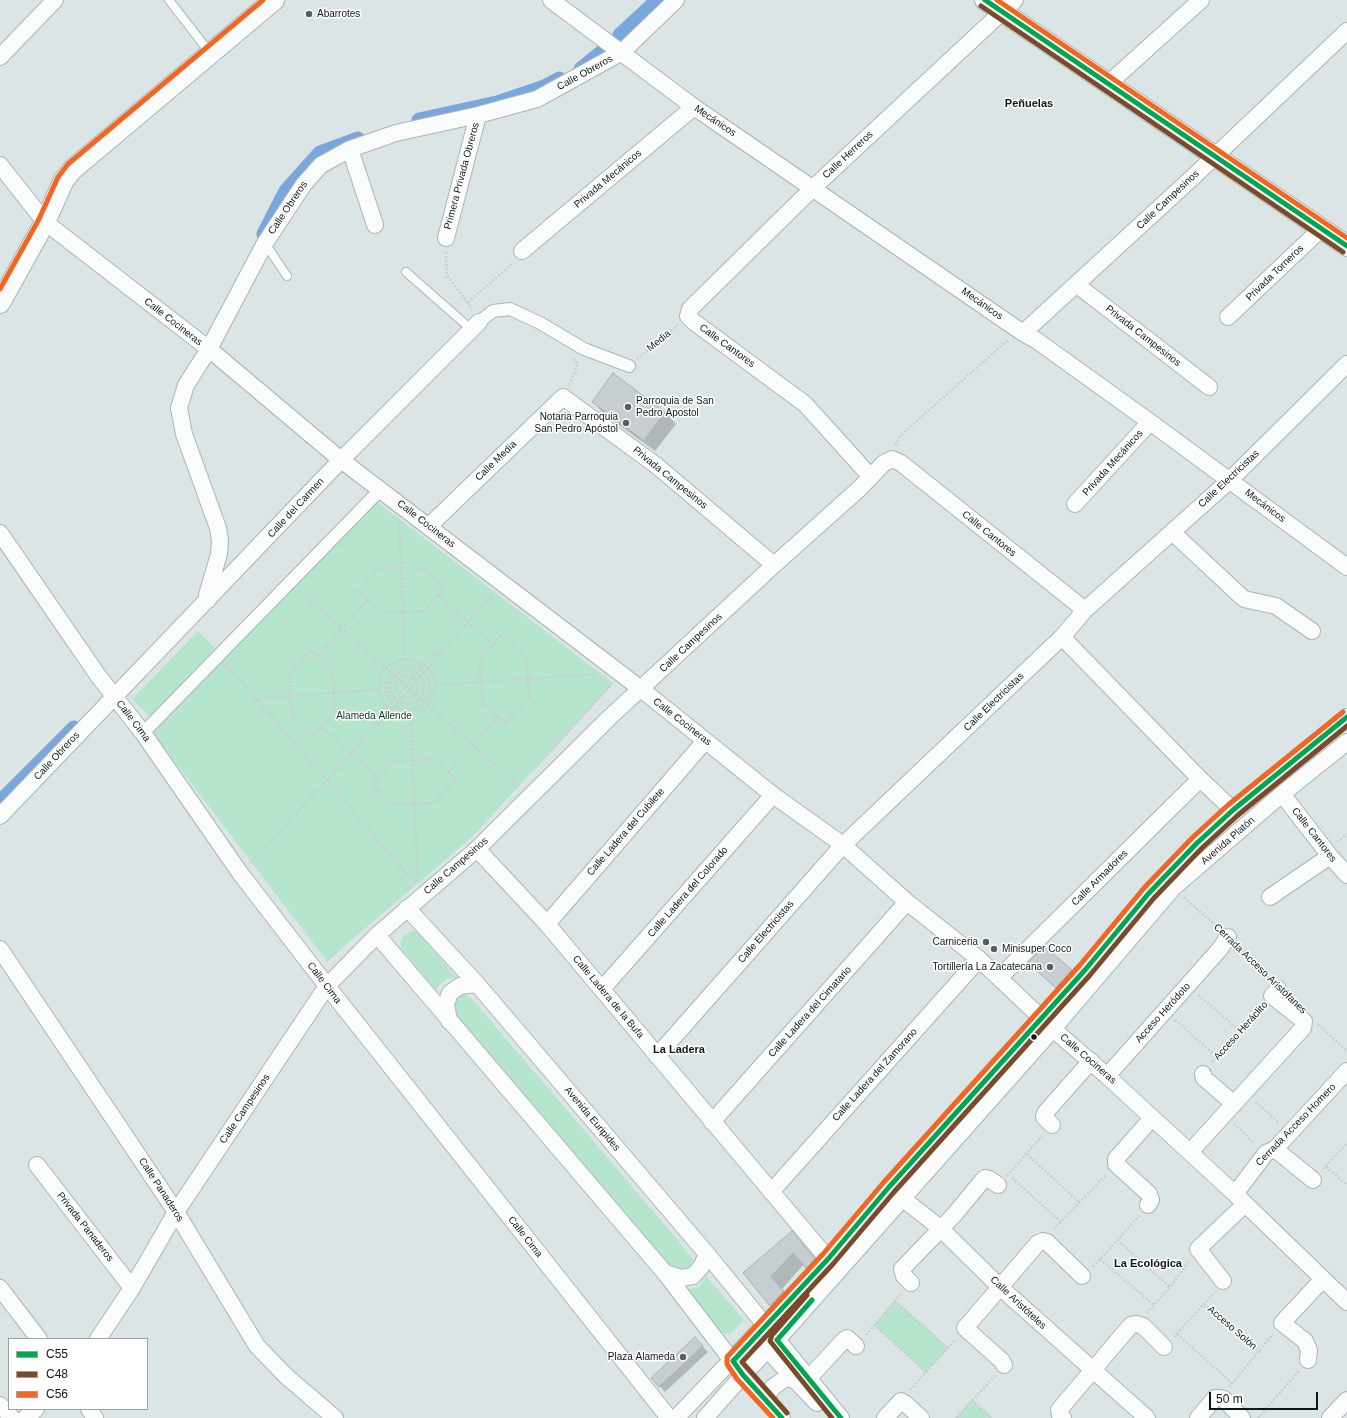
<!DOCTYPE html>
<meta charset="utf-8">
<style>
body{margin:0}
#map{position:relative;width:1347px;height:1418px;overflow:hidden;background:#dbe5e6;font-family:Arial,sans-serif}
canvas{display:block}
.legend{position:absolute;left:8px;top:1338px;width:140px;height:72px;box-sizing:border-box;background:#fff;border:1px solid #9fa2a2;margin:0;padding:5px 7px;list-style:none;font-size:12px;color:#101617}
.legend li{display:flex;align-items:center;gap:8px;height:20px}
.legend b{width:20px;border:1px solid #9fa2a2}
.scale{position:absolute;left:1209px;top:1392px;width:109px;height:18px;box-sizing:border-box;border:2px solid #101617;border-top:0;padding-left:5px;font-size:12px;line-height:14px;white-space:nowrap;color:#101617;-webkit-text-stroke:3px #fff;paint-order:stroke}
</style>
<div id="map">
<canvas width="1347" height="1418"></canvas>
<ul class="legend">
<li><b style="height:5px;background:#00a651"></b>C55</li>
<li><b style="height:5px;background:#7a4b2a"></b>C48</li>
<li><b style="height:5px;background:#f26522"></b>C56</li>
</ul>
<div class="scale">50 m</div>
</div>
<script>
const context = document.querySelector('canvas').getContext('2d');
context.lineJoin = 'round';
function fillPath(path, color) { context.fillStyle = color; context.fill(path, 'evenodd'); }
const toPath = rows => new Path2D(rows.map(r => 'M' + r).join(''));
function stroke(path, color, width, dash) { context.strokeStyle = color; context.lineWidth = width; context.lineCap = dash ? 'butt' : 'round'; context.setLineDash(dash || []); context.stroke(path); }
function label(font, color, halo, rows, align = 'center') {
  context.font = font + ' Arial,sans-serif'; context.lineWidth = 3; context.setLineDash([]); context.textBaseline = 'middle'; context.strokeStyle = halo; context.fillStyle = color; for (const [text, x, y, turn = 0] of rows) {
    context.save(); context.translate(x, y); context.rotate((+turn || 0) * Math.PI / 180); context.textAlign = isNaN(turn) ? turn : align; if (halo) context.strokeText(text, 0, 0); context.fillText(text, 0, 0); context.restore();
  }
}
fillPath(toPath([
 [372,498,613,683,472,837,327,961,149,728,155,721,132,699,198,631,220,653],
 [411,931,417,932,457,978,447,979,440,984,436,990,401,948,401,941,404,935],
 [464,993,472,999,681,1244,693,1260,688,1271,678,1273,664,1263,456,1015,451,1005,455,995],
 [706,1276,744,1320,730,1334,720,1332,683,1290,699,1287],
 [895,1301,948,1348,926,1372,874,1325],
 [972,1400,992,1418,956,1418]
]), '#b6e5ce');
fillPath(toPath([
 [593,402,665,412,676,424,655,451,604,414],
 [1044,948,1083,982,1068,998,1029,963],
 [792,1233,826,1270,818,1279,804,1264,782,1289,795,1303,782,1316,745,1273],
 [695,1339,708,1352,665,1392,653,1378]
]), '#0003');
stroke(toPath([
 [620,35,658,0],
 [581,69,602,52],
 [419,120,497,103,544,87,559,79],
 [264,234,286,191,320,153,358,139],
 [0,802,74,728]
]), '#7aa7db', 15);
const building = toPath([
 [613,373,665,412,644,441,592,402,613,373],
 [1044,946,1072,970,1056,988,1028,963,1044,946],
 [792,1231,815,1259,806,1268,793,1253,771,1277,784,1291,770,1306,743,1273,792,1231],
 [695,1337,703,1346,659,1387,651,1378,695,1337]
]);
fillPath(building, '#c7ced1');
stroke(building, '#a8afb1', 1);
const service = toPath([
 [169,0,210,53],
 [265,243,287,276],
 [406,272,472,330]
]);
const pedestrian = toPath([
 [479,322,493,311,510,309,540,323,584,349,629,366],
 [143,733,381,489]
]);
const minor = toPath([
 [551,0,694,107,1023,333,1036,340,1150,422,1347,567],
 [0,57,55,0],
 [1108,84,1201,0],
 [350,149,375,225],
 [0,165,45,222,209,349,341,460,641,689,773,795,843,845,907,902,979,959,1053,1029,1107,1076,1235,1194,1347,1302],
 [446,238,478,115],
 [522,251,694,107],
 [1077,285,1209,387],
 [1228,317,1322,228],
 [1023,333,1193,177,1347,31],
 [870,476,805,404,694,322,688,316,690,309,813,188,1015,0],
 [1075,504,1150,422],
 [429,526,563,397,657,466,774,565],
 [1172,532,1244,599,1276,606,1312,631],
 [0,533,99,677,143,733,240,873,327,986,669,1418],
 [208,600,207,595,219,554,220,540,218,528,184,434,179,408,186,385,209,349,265,243,304,184,321,165,350,149,396,133,478,115,537,99,622,52,676,0],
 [1062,637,1200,779,1233,810],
 [1282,794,1330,856,1347,875],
 [0,816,341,460,479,322],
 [477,849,547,924,828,1259],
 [1270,897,1330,856],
 [407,908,477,984,707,1254,841,1418],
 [547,924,705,741],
 [377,935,665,1273,743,1375,782,1418],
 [0,949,176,1212,257,1346,286,1376,335,1418],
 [1000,977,1200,779],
 [602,989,773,795],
 [449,1021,446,1004,450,993,460,986,477,984],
 [657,1056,843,845,1062,637,1085,610,1230,480,1347,364],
 [1203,1074,1204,1078,1234,1104],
 [1107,1076,1219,950,1228,937],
 [712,1122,907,902],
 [1052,1125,1044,1117,1045,1113,1091,1061],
 [1275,1149,1313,1180],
 [1190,1152,1303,1028,1304,1021,1272,996,1278,989],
 [37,1165,132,1288],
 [893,1191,940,1228,1001,1288,1147,1418],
 [771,1192,979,959],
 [1235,1194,1266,1153,1275,1149,1347,1071],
 [1148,1205,1151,1200,1149,1194,1116,1164,1116,1159,1152,1118],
 [665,1273,681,1278,693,1276,701,1267,707,1254],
 [1223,1281,1198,1249,1245,1204],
 [911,1283,904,1276,902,1269,954,1215,982,1181,985,1178,989,1179,998,1185],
 [0,1288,39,1339],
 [98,1339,132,1288,176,1212,327,986,377,935,477,849,610,717,774,565,860,488,884,463,892,459,901,463,1085,610],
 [768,1350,793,1378],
 [1308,1360,1309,1350,1305,1341,1282,1323,1323,1279],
 [1004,1365,1002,1361,965,1328,1038,1243,1043,1241,1047,1242,1082,1276],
 [809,1378,843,1341,847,1338,856,1346],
 [769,1403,768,1394,773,1387,783,1380,793,1378,817,1403],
 [0,1405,12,1418],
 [89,1409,95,1418],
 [25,1418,36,1409],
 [676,1418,828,1259,889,1187,1085,970,1149,893,1197,843,1233,810,1347,717],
 [705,1418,743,1375,777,1340,1053,1029,1173,888,1282,794,1347,742],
 [885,1418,901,1401,906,1404,921,1418],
 [1063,1418,1060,1415,1059,1410,1131,1325,1137,1324,1143,1326,1164,1347],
 [1198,1418,1215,1398,1220,1398,1224,1399,1242,1418],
 [1330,1418,1347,1400]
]);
const tertiary = toPath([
 [985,0,1347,246],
 [0,303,45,222,64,180,73,169,274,0]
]);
stroke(service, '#acb4b4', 10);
stroke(pedestrian, '#acb4b4', 14);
stroke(minor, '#acb4b4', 18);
stroke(tertiary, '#acb4b4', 22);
stroke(toPath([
 [446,252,447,275,472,309],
 [468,302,513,263],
 [573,359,578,365],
 [637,359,678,325],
 [569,385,578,364],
 [895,445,900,436,1008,340],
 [399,522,405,659],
 [380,568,422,568,444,587,424,611,381,613,358,592,380,568],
 [299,591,519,786],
 [438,595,493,645],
 [501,635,526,657,529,696,506,723,483,704,479,661,501,635],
 [311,650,333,671,334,693,334,713,314,735,292,715,290,697,290,674,311,650],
 [318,656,367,600],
 '379 687a28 28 0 1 1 56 0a28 28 0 1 1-56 0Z',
 [226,664,415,883],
 '386 688a22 22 0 1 1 44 0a22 22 0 1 1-44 0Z',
 '390 687a17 17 0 1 1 34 0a17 17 0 1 1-34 0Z',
 '396 687a11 11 0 1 1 22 0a11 11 0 1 1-22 0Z',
 [436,685,596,674],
 [256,699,379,689],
 [410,716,417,857,416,883],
 [321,727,378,778],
 [374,727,381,722,438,657,439,653,493,595],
 [434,759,456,779,434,803,394,804,372,785,392,762,434,759],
 [533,770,612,684],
 [448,772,498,716],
 [1337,842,1347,834],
 [250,863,351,754,373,727,377,718,424,664,434,654,439,653],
 [1184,898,1218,927],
 [1239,948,1269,978],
 [326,961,337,952],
 [1198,995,1240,1031],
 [1175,1020,1217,1057],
 [1318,1024,1347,1051],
 [1212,1062,1262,1007],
 [1256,1102,1280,1124],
 [1234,1124,1255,1144],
 [1027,1154,1079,1202],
 [1326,1167,1347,1185],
 [1323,1169,1347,1143],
 [1007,1176,1042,1136],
 [1012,1178,1061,1222],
 [1054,1229,1106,1175],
 [1117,1240,1170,1287],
 [1100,1259,1154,1305],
 [1093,1267,1139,1216],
 [895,1301,948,1348],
 [1204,1304,1260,1352],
 [1147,1313,1170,1287,1189,1261],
 [874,1325,926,1372],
 [1177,1334,1232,1383],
 [866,1335,902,1293],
 [1174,1337,1215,1292],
 [1229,1387,1273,1334],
 [910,1390,956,1339],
 [972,1400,992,1418],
 [956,1418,995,1376],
 [1258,1418,1300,1370]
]), '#cacdcd', 2.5, [2, 2]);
stroke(service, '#fafbfb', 8);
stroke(pedestrian, '#fafbfb', 12);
stroke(minor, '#fafbfb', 16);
stroke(tertiary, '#fafbfb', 20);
stroke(toPath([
 [985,0,1347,246],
 [812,1300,777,1340,841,1418],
 [782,1418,743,1375,733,1361,828,1259,889,1187,1085,970,1149,893,1197,843,1233,810,1347,717]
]), '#00a651', 5);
stroke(toPath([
 [981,6,1343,252],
 [807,1295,772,1335,770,1341,832,1418],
 [787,1413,742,1362,833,1264,894,1192,1090,975,1154,898,1202,848,1238,815,1347,726]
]), '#7a4b2a', 5);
stroke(toPath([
 [997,0,1347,238],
 [0,289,39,219,58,177,68,164,263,0],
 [773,1418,737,1379,727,1364,727,1357,823,1254,884,1182,1080,965,1144,888,1192,838,1228,805,1343,712]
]), '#f26522', 5);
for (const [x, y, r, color] of [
 [309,14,4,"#575e5f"],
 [628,407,4,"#575e5f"],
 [626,423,4,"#575e5f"],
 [986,942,4,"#575e5f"],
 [994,949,4,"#575e5f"],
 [1050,967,4,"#575e5f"],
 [1034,1037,3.5,"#101617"],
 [683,1357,4,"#575e5f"]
]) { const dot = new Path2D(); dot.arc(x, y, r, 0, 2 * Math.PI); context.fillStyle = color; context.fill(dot); stroke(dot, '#fff', 1.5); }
label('10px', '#101617', '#fff', [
 ["Abarrotes",317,14,"left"],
 ["Parroquia de San",636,401,"left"],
 ["Pedro Apostol",636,413,"left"],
 ["Notaria Parroquia",618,417],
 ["San Pedro Apóstol",618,429],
 ["Carniceria",978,942],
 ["Minisuper Coco",1002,949,"left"],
 ["Tortillería La Zacatecana",1042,967],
 ["Plaza Alameda",675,1357]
], 'right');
label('10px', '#101617', '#fff', [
 ["Calle Obreros",585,73,-29],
 ["Mecánicos",715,121,34],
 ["Calle Herreros",848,155,-43],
 ["Primera Privada Obreros",462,176,-75],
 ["Privada Mecánicos",608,179,-40],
 ["Calle Campesinos",1168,200,-43],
 ["Calle Obreros",288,208,-56],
 ["Privada Torneros",1275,273,-44],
 ["Mecánicos",982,304,35],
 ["Calle Cocineras",173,322,38],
 ["Privada Campesinos",1143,336,38],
 ["Media",659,341,-40],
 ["Calle Cantores",727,346,36],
 ["Calle Media",496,461,-44],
 ["Privada Mecánicos",1113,463,-48],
 ["Privada Campesinos",670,478,39],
 ["Calle Electricistas",1229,479,-43],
 ["Mecánicos",1265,506,37],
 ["Calle del Carmen",296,508,-47],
 ["Calle Cocineras",426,524,38],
 ["Calle Cantores",989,534,39],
 ["Calle Campesinos",691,643,-43],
 ["Calle Electricistas",994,702,-44],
 ["Calle Cima",133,721,53],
 ["Calle Cocineras",682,722,38],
 ["Calle Obreros",57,756,-47],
 ["Calle Ladera del Cubilete",626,832,-49],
 ["Calle Cantores",1314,835,52],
 ["Avenida Platón",1228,841,-41],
 ["Calle Campesinos",456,866,-41],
 ["Calle Armadores",1100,878,-45],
 ["Calle Ladera del Colorado",688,892,-49],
 ["Calle Electricistas",766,932,-49],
 ["Cerrada Acceso Aristófanes",1260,969,44],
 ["Calle Cima",324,983,53],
 ["Calle Ladera de la Bufa",608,997,50],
 ["Calle Ladera del Cimatario",810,1012,-48],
 ["Acceso Heródoto",1163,1013,-48],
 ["Acceso Heráclito",1241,1031,-48],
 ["Calle Cocineras",1088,1059,41],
 ["Calle Ladera del Zamorano",875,1075,-48],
 ["Calle Campesinos",245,1109,-56],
 ["Avenida Euripides",592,1119,50],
 ["Cerrada Acceso Homero",1296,1125,-46],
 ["Calle Panaderos",161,1190,57],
 ["Privada Panaderos",85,1227,52],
 ["Calle Cima",525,1237,52],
 ["Calle Aristóteles",1018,1303,43],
 ["Acceso Solón",1232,1328,41]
]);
label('10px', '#083823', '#fff', [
 ["Alameda Allende",374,716]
]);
label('bold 11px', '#101617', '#fff', [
 ["Peñuelas",1029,104],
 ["La Ladera",679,1050],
 ["La Ecológica",1148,1264]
]);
</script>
